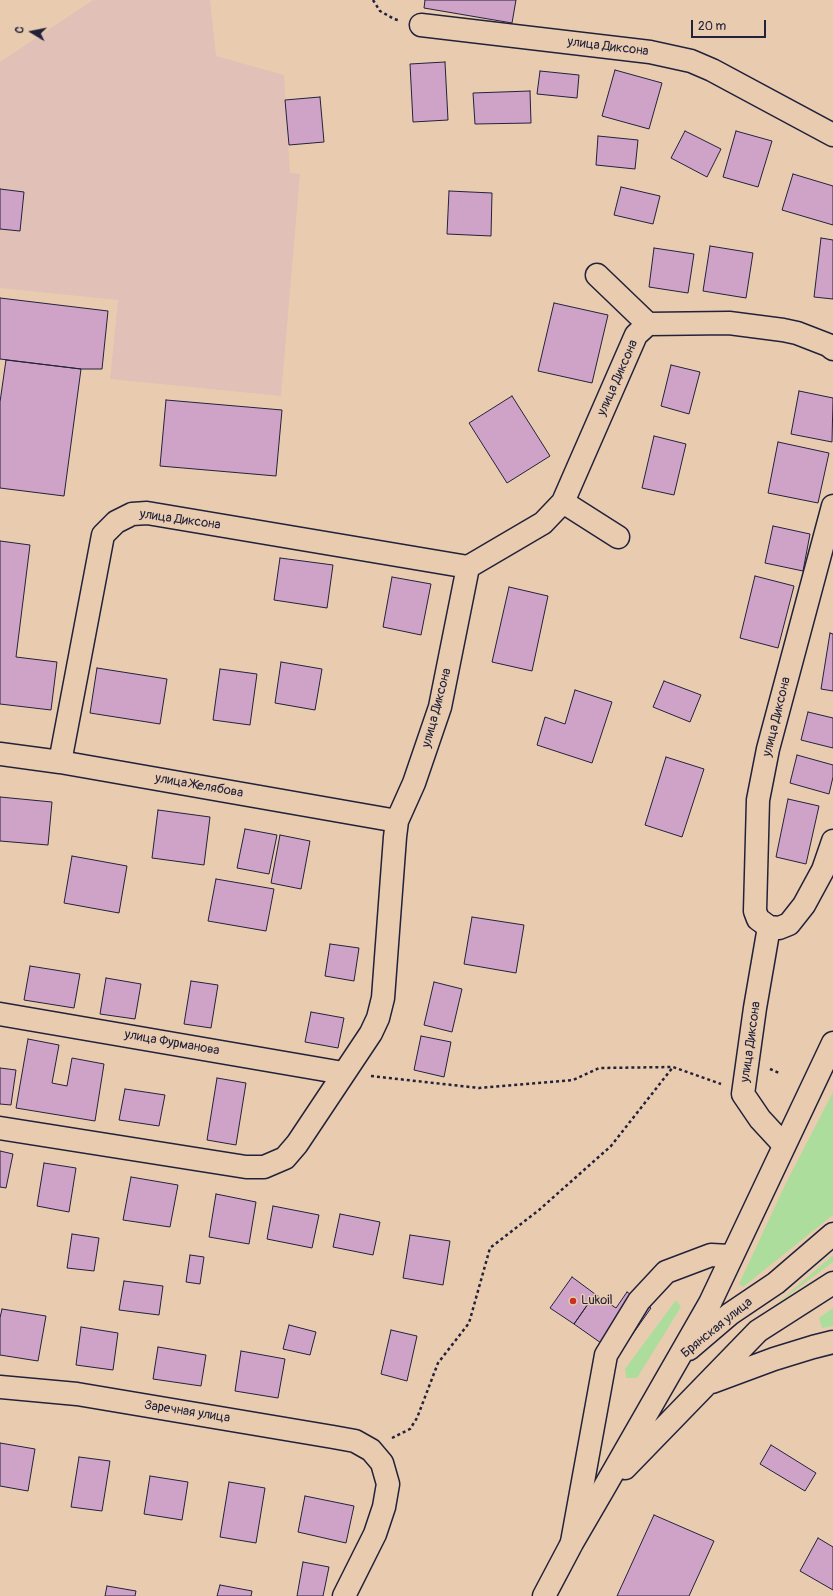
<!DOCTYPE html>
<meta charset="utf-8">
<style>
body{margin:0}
#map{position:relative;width:833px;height:1596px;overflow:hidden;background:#e9ccb0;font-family:Pangolin,sans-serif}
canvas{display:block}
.north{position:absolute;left:12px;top:12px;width:40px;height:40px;-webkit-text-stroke:3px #e9ccb0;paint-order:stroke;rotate:280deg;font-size:11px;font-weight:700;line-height:16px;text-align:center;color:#22223b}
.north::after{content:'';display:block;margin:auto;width:14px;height:18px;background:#22223b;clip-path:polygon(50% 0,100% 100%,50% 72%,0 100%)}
.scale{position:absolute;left:691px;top:20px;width:75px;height:18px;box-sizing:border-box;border:2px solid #22223b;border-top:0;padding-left:5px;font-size:12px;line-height:14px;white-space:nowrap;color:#22223b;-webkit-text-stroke:3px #e9ccb0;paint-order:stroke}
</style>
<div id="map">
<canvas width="833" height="1596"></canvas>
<div class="north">С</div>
<div class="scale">20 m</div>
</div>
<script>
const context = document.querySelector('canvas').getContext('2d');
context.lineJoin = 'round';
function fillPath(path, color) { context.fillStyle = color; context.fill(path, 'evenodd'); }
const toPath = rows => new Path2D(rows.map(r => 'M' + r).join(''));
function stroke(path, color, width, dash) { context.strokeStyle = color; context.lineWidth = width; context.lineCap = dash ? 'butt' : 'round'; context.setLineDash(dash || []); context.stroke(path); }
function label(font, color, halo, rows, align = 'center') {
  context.font = font + ' Pangolin,sans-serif'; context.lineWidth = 3; context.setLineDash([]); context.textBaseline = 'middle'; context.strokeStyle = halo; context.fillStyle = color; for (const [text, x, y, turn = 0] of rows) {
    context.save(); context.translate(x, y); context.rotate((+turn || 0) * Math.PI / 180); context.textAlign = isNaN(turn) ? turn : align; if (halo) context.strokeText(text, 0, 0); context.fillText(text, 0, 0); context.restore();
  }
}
fillPath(toPath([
 [93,0,210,0,216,56,284,75,290,173,300,174,281,396,110,379,118,300,0,288,0,62]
]), '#e1c0b7');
fillPath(toPath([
 [833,1092,833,1215,743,1287,739,1284,785,1185],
 [833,1255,833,1262,774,1306],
 [676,1300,681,1307,637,1378,626,1378,625,1369],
 [833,1308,833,1326,822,1328,819,1318]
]), '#acdd9d');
const building = toPath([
 [425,0,516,0,512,23,424,8,425,0],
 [445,62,448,120,413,122,410,64,445,62],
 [615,70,662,83,649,129,602,116,615,70],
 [540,71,579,75,577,98,537,94,540,71],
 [530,91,531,123,475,124,473,93,530,91],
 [320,97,324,142,289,145,285,100,320,97],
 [685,131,721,149,707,177,671,158,685,131],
 [736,131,772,141,758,187,723,177,736,131],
 [598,136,638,140,635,169,596,165,598,136],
 [793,174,833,186,833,225,782,210,793,174],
 [621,187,660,196,653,224,614,215,621,187],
 [0,189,24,192,20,231,0,229,0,189],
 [449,191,492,193,491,236,447,234,449,191],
 [821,238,833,240,833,299,814,297,821,238],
 [710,246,753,253,746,298,703,291,710,246],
 [654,248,694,254,688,293,649,287,654,248],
 [0,298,108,311,102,369,81,369,0,359,0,298],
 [554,303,608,315,592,383,538,371,554,303],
 [6,360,81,369,64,496,0,488,0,402,6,360],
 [671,365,700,372,689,414,661,406,671,365],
 [799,391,833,398,832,442,791,434,799,391],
 [512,396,550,456,507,483,469,423,512,396],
 [166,400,282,410,276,476,160,466,166,400],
 [654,436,686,444,674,495,642,488,654,436],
 [778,442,829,453,818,503,768,493,778,442],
 [773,526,810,534,803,571,765,563,773,526],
 [0,541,30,545,16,657,57,662,51,710,0,704,0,541],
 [280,558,333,565,327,608,274,600,280,558],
 [755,576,794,586,778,648,740,638,755,576],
 [392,577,431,584,421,635,383,627,392,577],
 [509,587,548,596,532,671,492,662,509,587],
 [830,633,833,634,833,691,821,689,830,633],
 [281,662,322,669,315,710,275,703,281,662],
 [97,668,167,679,160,724,90,713,97,668],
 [220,669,257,674,250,725,213,720,220,669],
 [664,681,701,695,690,722,653,707,664,681],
 [575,690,612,702,592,763,537,745,545,717,565,724,575,690],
 [808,712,833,718,833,748,801,740,808,712],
 [797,755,833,765,833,777,829,794,790,783,797,755],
 [666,757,704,769,682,837,645,825,666,757],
 [0,797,52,802,48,845,0,841,0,797],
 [788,799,819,806,806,864,776,857,788,799],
 [158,810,210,817,204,865,152,858,158,810],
 [245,829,277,835,269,874,237,868,245,829],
 [280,835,310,841,301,889,271,883,280,835],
 [72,856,127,866,119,913,64,903,72,856],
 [216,879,274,889,266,931,208,921,216,879],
 [472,917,524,925,516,973,464,964,472,917],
 [330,944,359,948,354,981,325,976,330,944],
 [30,966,80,974,74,1008,24,1000,30,966],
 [106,978,141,984,135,1019,100,1014,106,978],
 [191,981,218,985,211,1028,184,1024,191,981],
 [434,982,462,989,452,1032,424,1025,434,982],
 [311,1012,344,1018,338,1048,305,1042,311,1012],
 [421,1036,451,1042,444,1077,414,1070,421,1036],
 [28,1039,59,1045,52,1083,67,1086,72,1058,104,1064,95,1121,16,1108,28,1039],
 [0,1068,16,1070,11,1105,0,1104,0,1068],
 [217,1078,246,1083,236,1145,207,1140,217,1078],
 [125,1089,165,1095,159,1126,119,1120,125,1089],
 [0,1151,13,1154,6,1188,0,1187,0,1151],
 [44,1163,76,1168,69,1212,37,1206,44,1163],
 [131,1177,178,1185,170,1227,123,1220,131,1177],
 [216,1194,256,1202,249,1244,209,1237,216,1194],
 [273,1206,319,1215,312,1248,267,1239,273,1206],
 [340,1214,380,1222,373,1255,333,1247,340,1214],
 [72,1234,99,1238,94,1271,67,1268,72,1234],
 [410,1235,450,1241,443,1285,403,1278,410,1235],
 [190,1255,204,1257,200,1284,186,1282,190,1255],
 [572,1277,595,1294,574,1324,550,1308,572,1277],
 [124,1281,163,1286,159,1315,119,1310,124,1281],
 [627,1292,651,1308,618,1355,574,1324,595,1294,616,1308,627,1292],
 [2,1309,46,1316,38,1361,0,1355,0,1318,2,1309],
 [289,1325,316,1332,310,1355,283,1349,289,1325],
 [81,1327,118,1333,113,1370,76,1365,81,1327],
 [391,1330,417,1336,407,1381,381,1374,391,1330],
 [158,1347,206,1355,201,1386,153,1379,158,1347],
 [241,1351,285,1359,278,1398,235,1391,241,1351],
 [0,1443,35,1449,28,1491,0,1486,0,1443],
 [771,1445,816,1473,805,1491,760,1464,771,1445],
 [79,1457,110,1461,102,1511,71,1507,79,1457],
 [150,1476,188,1482,182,1520,144,1514,150,1476],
 [229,1482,265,1488,256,1543,220,1537,229,1482],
 [305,1496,354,1506,346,1543,298,1532,305,1496],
 [654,1515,714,1541,689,1596,617,1596,654,1515],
 [818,1538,833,1547,833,1590,800,1571,818,1538],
 [303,1562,329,1567,323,1596,297,1596,303,1562],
 [220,1585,252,1591,251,1596,217,1596,220,1585],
 [107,1586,136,1591,135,1596,105,1596,107,1586]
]);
fillPath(building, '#cfa3c7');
stroke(building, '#22223b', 1);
const minor = toPath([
 [421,25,650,52,691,61,712,70,833,135],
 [597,275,648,324],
 [563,502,618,537],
 [833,506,768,749,758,800,755,911,758,919,769,927,779,928,789,924,804,905,823,870,833,841],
 [0,754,60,762,397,821],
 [60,762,103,535,116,522,132,514,147,513,468,567],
 [769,927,755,1008,743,1094,760,1119,784,1145],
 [0,1014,343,1073],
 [0,1128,246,1167,264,1167,285,1158,297,1144,371,1033,378,1018,383,998,395,837,397,821,414,783,440,707,468,567,543,523,563,502,636,335,648,324,729,323,783,330,797,333,828,345,833,349],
 [0,1387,77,1394,333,1437,355,1441,371,1450,382,1463,388,1484,384,1507,375,1534,344,1596],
 [572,1542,606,1355,639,1301,666,1272,711,1255,730,1256]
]);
const major = toPath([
 [689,1349,730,1314,776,1283,833,1234],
 [712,1382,774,1359,813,1347,833,1342],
 [625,1468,758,1331,833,1283],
 [544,1596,572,1543,604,1488,710,1303,833,1043]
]);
stroke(minor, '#22223b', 25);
stroke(major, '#22223b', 25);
stroke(toPath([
 [373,0,380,11,394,19,398,20],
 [770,1069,779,1073],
 [371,1076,479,1088,573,1080,599,1068,673,1067,721,1084],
 [392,1438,410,1429,417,1418,438,1363,469,1323,490,1248,539,1210,611,1146,673,1067]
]), '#22223b', 2.5, [3, 3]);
stroke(minor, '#e9ccb0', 22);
stroke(major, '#e9ccb0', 22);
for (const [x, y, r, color] of [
 [573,1301,4,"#c8321e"]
]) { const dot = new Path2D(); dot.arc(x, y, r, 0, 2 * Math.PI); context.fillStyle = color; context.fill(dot); stroke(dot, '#e9ccb0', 1.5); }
label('13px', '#22223b', '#e9ccb0', [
 ["улица Диксона",608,47,7],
 ["улица Диксона",618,378,-66],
 ["улица Диксона",180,520,8],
 ["улица Диксона",437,708,-75],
 ["улица Диксона",777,717,-76],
 ["улица Желябова",199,786,10],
 ["улица Диксона",751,1042,-82],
 ["улица Фурманова",172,1043,10],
 ["Брянская улица",717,1328,-39],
 ["Заречная улица",187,1412,9]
]);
label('13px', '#22223b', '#e9ccb0', [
 ["Lukoil",581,1301]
], 'left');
</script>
